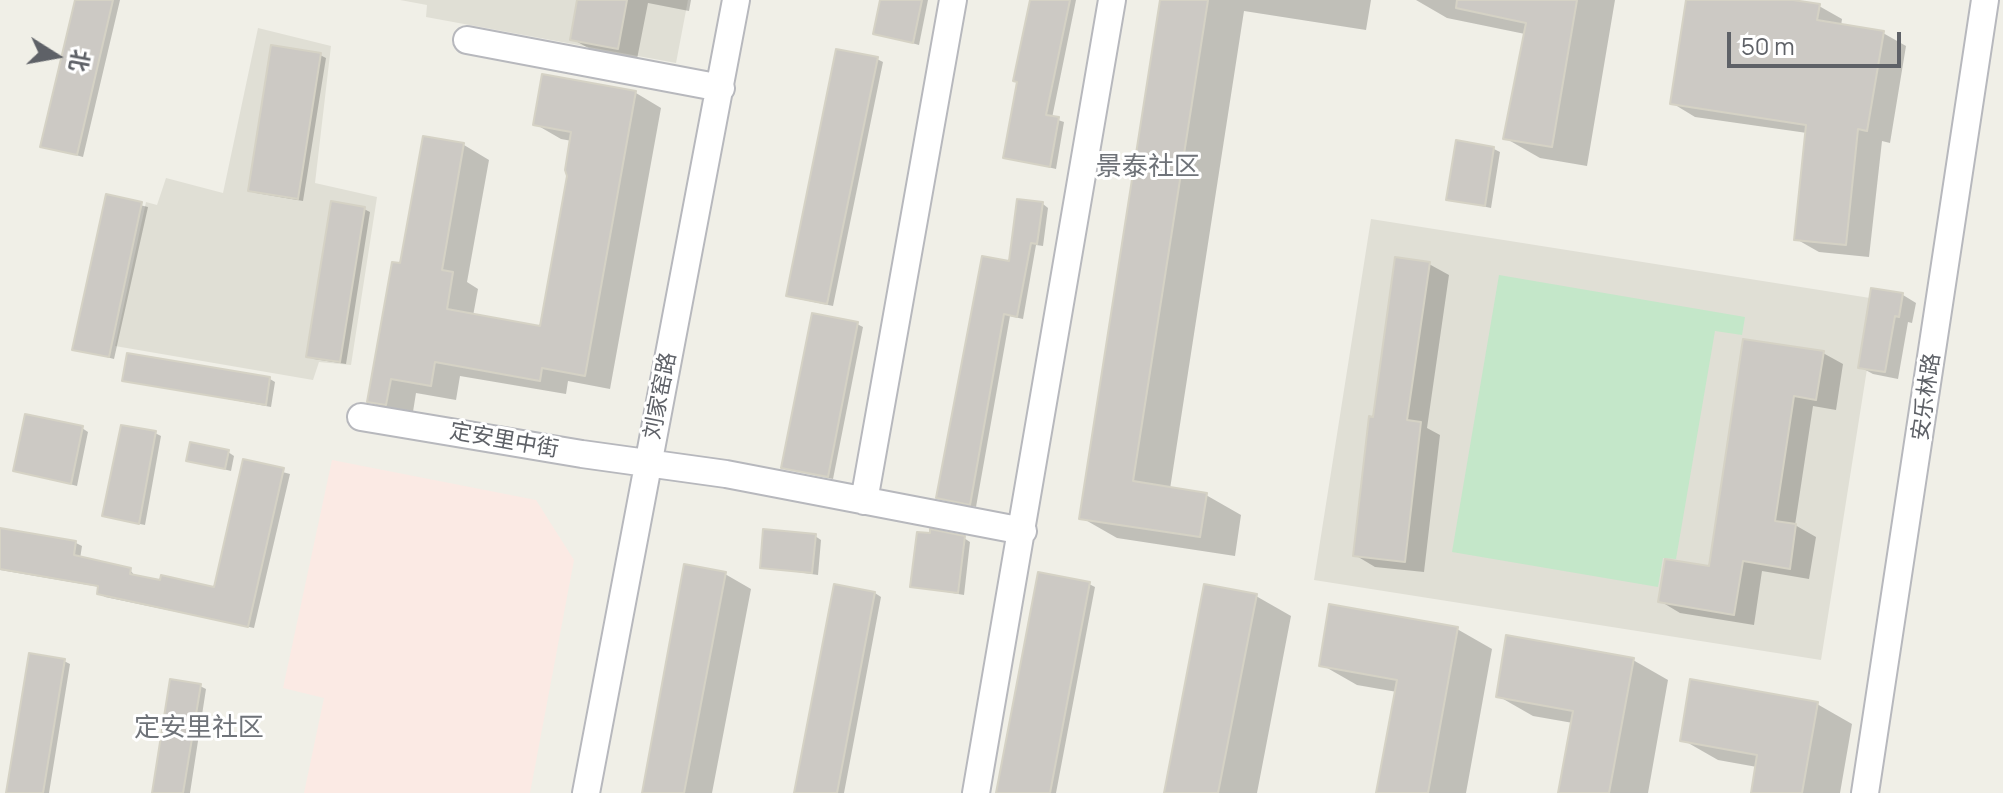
<!DOCTYPE html>
<meta charset="utf-8">
<style>
body{margin:0}
#map{position:relative;width:2003px;height:793px;overflow:hidden;background:#f0efe7;font-family:Manrope,"Noto Sans SC",sans-serif}
canvas{display:block}
.north{position:absolute;left:16px;top:16px;width:80px;height:80px;-webkit-text-stroke:6px #fff;paint-order:stroke;rotate:101deg;font-size:22px;font-weight:700;line-height:32px;text-align:center;color:#5e6167}
.north::after{content:'';display:block;margin:auto;width:28px;height:36px;background:#5e6167;clip-path:polygon(50% 0,100% 100%,50% 72%,0 100%)}
.scale{position:absolute;left:1727px;top:32px;width:174px;height:36px;box-sizing:border-box;border:4px solid #5e6167;border-top:0;padding-left:10px;font-size:24px;line-height:28px;white-space:nowrap;color:#5e6167;-webkit-text-stroke:6px #fff;paint-order:stroke}
</style>
<div id="map">
<canvas width="2003" height="793"></canvas>
<div class="north">北</div>
<div class="scale">50 m</div>
</div>
<script>
const context = document.querySelector('canvas').getContext('2d');
context.lineJoin = 'round';
function fillPath(path, color) { context.fillStyle = color; context.fill(path, 'evenodd'); }
const toPath = rows => new Path2D(rows.map(r => 'M' + r).join(''));
function stroke(path, color, width, dash) { context.strokeStyle = color; context.lineWidth = width; context.lineCap = dash ? 'butt' : 'round'; context.setLineDash(dash || []); context.stroke(path); }
function label(font, color, halo, rows, align = 'center') {
  context.font = font + ' Manrope,"Noto Sans SC",sans-serif'; context.lineWidth = 6; context.setLineDash([]); context.textBaseline = 'middle'; context.strokeStyle = halo; context.fillStyle = color; for (const [text, x, y, turn = 0] of rows) {
    context.save(); context.translate(x, y); context.rotate((+turn || 0) * Math.PI / 180); context.textAlign = isNaN(turn) ? turn : align; if (halo) context.strokeText(text, 0, 0); context.fillText(text, 0, 0); context.restore();
  }
}
fillPath(toPath([
 [400,0,688,0,676,63,426,17,427,5],
 [258,28,331,46,315,183,377,197,351,365,319,362,313,380,115,346,146,202,157,205,166,178,223,193],
 [1371,219,1870,298,1858,367,1867,369,1821,660,1314,580]
]), '#e0dfd5');
fillPath(toPath([
 [332,460,536,500,574,560,530,793,304,793,324,698,283,688]
]), '#fbeae4');
fillPath(toPath([
 [1499,275,1745,317,1742,335,1715,331,1676,559,1663,558,1658,587,1452,552]
]), '#c4e7c9');
fillPath(toPath([
 [77,0,120,0,83,157,43,146],
 [579,0,691,0,689,11,648,3,637,59,592,50,572,39],
 [882,0,928,0,919,45,875,33],
 [1032,0,1076,0,1052,118,1064,122,1056,169,1006,157],
 [1162,0,1371,0,1366,30,1244,11,1170,489,1206,495,1241,515,1235,556,1117,538,1082,518],
 [1416,0,1615,0,1587,166,1540,158,1505,138,1525,34,1447,18],
 [1688,0,1780,0,1819,6,1842,19,1841,26,1883,33,1906,46,1890,143,1882,141,1869,257,1819,252,1796,239,1807,133,1695,117,1672,103],
 [320,55,326,58,303,201,256,193,250,190],
 [877,59,883,62,833,306,794,298,788,295],
 [636,93,661,108,610,389,568,381,566,394,460,376,456,400,416,393,412,418,395,415,369,401,402,265,425,138,464,145,489,160,467,282,478,289,473,316,542,328,569,175,572,141,561,139,535,124],
 [1494,149,1500,152,1491,208,1449,199],
 [107,197,148,207,114,359,75,349],
 [1043,204,1048,208,1043,246,1036,245,1023,319,1010,316,976,507,944,500,938,497,1010,264],
 [364,209,370,212,346,364,314,359,308,356],
 [1429,264,1449,275,1427,428,1440,435,1424,572,1375,567,1355,555,1375,419],
 [1873,290,1903,295,1916,303,1912,323,1908,322,1898,379,1873,374,1860,367],
 [857,324,863,327,833,479,790,470,784,467],
 [1745,341,1823,353,1843,364,1836,410,1813,406,1795,525,1816,537,1809,579,1762,571,1754,625,1680,613,1660,601,1710,568],
 [270,379,275,382,271,407,124,380],
 [82,428,88,432,77,486,15,470],
 [155,433,161,436,145,525,110,518,105,515],
 [228,452,234,456,231,471,188,460],
 [245,462,290,474,254,628,105,597,99,593,100,587,0,570,3,531,76,543,82,546,80,559,130,570,136,577,216,589],
 [815,536,821,540,818,575,762,567],
 [964,538,970,542,964,595,912,586],
 [725,574,751,589,712,793,644,793],
 [1089,584,1095,587,1056,793,998,793],
 [875,593,881,597,844,793,796,793],
 [1256,596,1291,616,1257,793,1166,793],
 [1457,629,1492,649,1466,793,1378,793,1397,692,1357,685,1322,665],
 [1633,660,1668,680,1648,793,1560,793,1573,723,1533,716,1498,696],
 [64,661,70,664,49,793,9,793],
 [200,686,206,689,190,793,154,793],
 [1817,704,1852,724,1840,793,1753,793,1757,767,1718,760,1683,740]
]), '#0003');
const building = toPath([
 [75,0,113,0,77,155,40,147,75,0],
 [577,0,627,0,618,49,570,40,577,0],
 [880,0,922,0,913,43,873,34,880,0],
 [1030,0,1070,0,1046,115,1059,117,1050,167,1003,158,1017,82,1013,81,1030,0],
 [1160,0,1208,0,1133,481,1207,493,1200,537,1079,519,1160,0],
 [1457,0,1577,0,1552,147,1503,139,1526,23,1456,8,1457,0],
 [1686,0,1793,0,1820,4,1817,20,1884,31,1867,131,1858,129,1846,245,1794,240,1806,125,1670,104,1686,0],
 [271,45,321,53,298,199,248,191,271,45],
 [836,49,878,57,827,304,786,296,836,49],
 [542,74,636,91,585,376,542,368,540,381,435,362,431,386,391,379,386,405,367,402,392,262,400,263,423,136,464,143,442,270,453,272,447,309,540,326,567,176,565,170,571,132,533,125,542,74],
 [1456,140,1494,147,1485,206,1446,200,1456,140],
 [106,194,142,202,109,357,72,350,106,194],
 [1017,199,1043,202,1037,244,1031,243,1017,317,1004,314,970,505,936,498,982,256,1009,261,1017,199],
 [331,201,365,207,340,362,306,357,331,201],
 [1395,257,1430,262,1407,420,1421,422,1405,562,1353,556,1369,416,1373,417,1395,257],
 [1871,288,1903,293,1899,317,1895,316,1885,372,1858,368,1871,288],
 [812,313,858,322,828,477,781,468,812,313],
 [1743,339,1824,351,1816,400,1794,396,1775,521,1796,524,1790,569,1743,561,1734,615,1658,602,1665,559,1709,566,1743,339],
 [127,353,270,377,266,405,122,381,127,353],
 [25,414,83,426,71,484,13,471,25,414],
 [121,425,156,431,139,524,102,516,121,425],
 [190,442,229,450,225,469,186,461,190,442],
 [243,459,284,468,248,627,97,594,98,586,0,569,0,528,76,541,74,555,131,568,130,574,160,580,161,575,214,587,243,459],
 [763,529,816,534,812,573,760,568,763,529],
 [930,529,965,536,958,593,910,587,917,532,930,533,930,529],
 [684,564,726,572,684,793,642,793,684,564],
 [1038,572,1090,582,1050,793,996,793,1038,572],
 [834,584,875,592,837,793,794,793,834,584],
 [1204,584,1257,594,1218,793,1164,793,1204,584],
 [1329,604,1458,627,1428,793,1376,793,1397,680,1319,666,1329,604],
 [1506,635,1634,658,1609,793,1558,793,1573,711,1496,697,1506,635],
 [29,653,65,659,43,793,6,793,29,653],
 [170,679,201,684,183,793,152,793,170,679],
 [1690,679,1818,702,1802,793,1751,793,1757,755,1680,741,1690,679]
]);
fillPath(building, '#ccc9c4');
stroke(building, '#d5d2c5', 2);
const minor = toPath([
 [467,40,721,88],
 [361,417,582,454,726,474,1023,531],
 [864,501,953,0],
 [586,793,736,0],
 [976,793,1112,0],
 [1865,793,1985,0]
]);
stroke(minor, '#b7b8bd', 30);
stroke(minor, '#fff', 26);
label('22px', '#5e6167', '#fff', [
 ["刘家窑路",661,396,-79],
 ["安乐林路",1927,397,-82],
 ["定安里中街",504,441,10]
]);
label('26px', '#6f7379', '#fff', [
 ["景泰社区",1148,168],
 ["定安里社区",199,729]
]);
</script>
